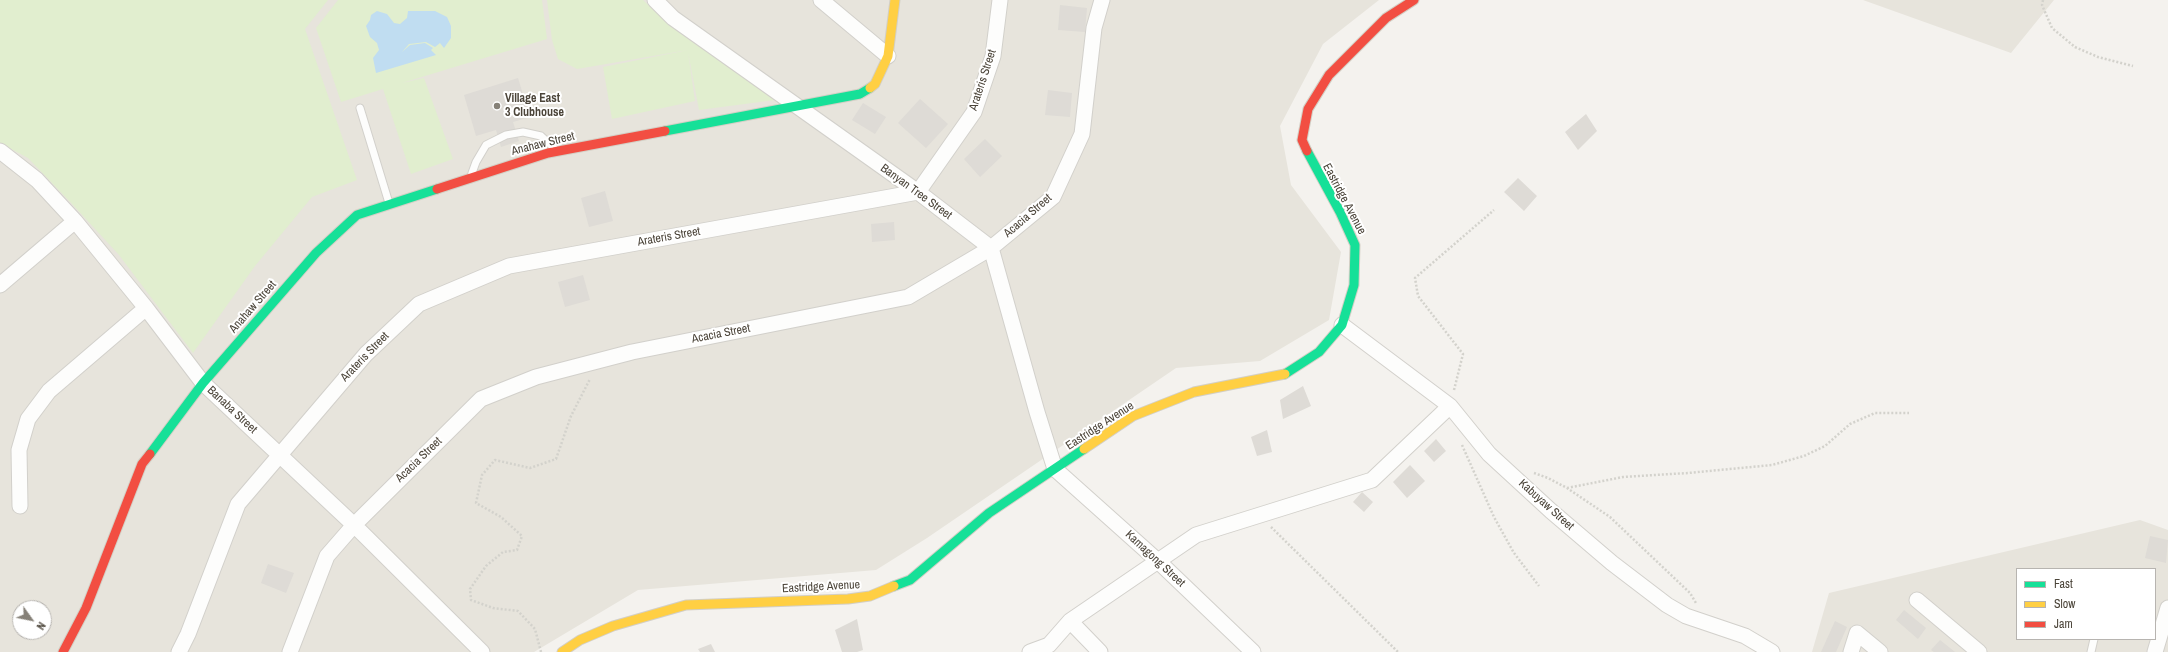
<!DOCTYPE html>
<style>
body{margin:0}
#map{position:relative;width:2168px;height:652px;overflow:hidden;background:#f4f2ee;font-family:"Archivo Narrow",sans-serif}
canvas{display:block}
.legend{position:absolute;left:2016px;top:568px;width:140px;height:72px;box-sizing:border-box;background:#fff;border:1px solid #b7b4b0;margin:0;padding:5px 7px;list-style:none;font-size:12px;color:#4b4439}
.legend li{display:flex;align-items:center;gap:8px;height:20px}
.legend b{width:20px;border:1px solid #b7b4b0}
.north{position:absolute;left:12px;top:600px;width:40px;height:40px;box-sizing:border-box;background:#fff;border:1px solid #b7b4b0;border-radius:50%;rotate:123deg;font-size:11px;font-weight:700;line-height:16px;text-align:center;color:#4b4439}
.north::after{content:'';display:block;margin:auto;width:14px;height:18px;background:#868178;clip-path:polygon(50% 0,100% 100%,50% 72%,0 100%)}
</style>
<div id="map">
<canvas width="2168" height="652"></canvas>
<ul class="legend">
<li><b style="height:5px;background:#16e098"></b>Fast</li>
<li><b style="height:5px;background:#ffcf43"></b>Slow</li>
<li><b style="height:5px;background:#f24e42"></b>Jam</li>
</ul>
<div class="north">N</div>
</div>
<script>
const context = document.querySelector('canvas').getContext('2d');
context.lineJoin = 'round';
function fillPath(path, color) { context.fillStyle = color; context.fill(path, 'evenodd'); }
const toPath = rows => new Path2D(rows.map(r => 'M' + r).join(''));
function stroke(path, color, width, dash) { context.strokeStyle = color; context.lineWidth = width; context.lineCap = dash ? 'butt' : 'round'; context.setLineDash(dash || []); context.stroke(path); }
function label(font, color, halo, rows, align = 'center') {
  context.font = font + ' "Archivo Narrow",sans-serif'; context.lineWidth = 4; context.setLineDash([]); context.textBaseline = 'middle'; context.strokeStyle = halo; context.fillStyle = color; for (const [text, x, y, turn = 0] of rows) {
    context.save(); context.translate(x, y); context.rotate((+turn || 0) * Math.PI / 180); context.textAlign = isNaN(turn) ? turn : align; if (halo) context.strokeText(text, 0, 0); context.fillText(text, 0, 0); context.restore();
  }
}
fillPath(toPath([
 [0,0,1379,0,1323,44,1280,126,1291,185,1341,252,1329,320,1260,361,1176,368,927,538,876,570,638,590,534,652,0,652],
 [20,608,44,608,44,632,20,632],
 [1863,0,2054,0,2011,53],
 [2140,520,2168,530,2168,652,1812,652,1829,593],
 [2017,569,2155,569,2155,639,2017,639]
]), '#e7e4dc');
fillPath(toPath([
 [0,0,328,0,305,29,357,180,312,197,255,266,193,353,119,255,73,205,28,158,0,143],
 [338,0,542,0,547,39,402,83,424,78,453,159,411,174,383,89,341,102,316,28],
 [547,0,643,0,670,26,775,91,775,100,699,110,688,52,695,101,612,119,603,67,688,50,577,69,558,59,552,40]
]), '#e1eecf');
fillPath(toPath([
 [377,11,387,14,394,23,400,24,407,18,408,11,435,11,447,17,451,26,451,38,444,48,440,43,435,47,426,42,409,44,402,52,410,45,425,43,433,48,431,50,436,55,376,73,373,58,379,50,377,43,370,37,366,26,370,20,371,15]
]), '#c0ddf1');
fillPath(toPath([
 [1060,5,1087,8,1085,32,1058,30],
 [518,78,530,117,513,122,519,141,501,147,496,130,476,136,464,95],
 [1048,90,1072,93,1070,117,1045,115],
 [920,99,948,124,926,148,898,123],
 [863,103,886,117,875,134,852,120],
 [1586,114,1597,131,1578,150,1565,132],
 [985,139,1002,156,980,177,964,159],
 [1518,178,1537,196,1524,211,1504,192],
 [605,191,613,221,589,227,581,198],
 [894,222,895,240,872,242,871,224],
 [583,275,590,300,565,307,558,282],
 [1303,386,1311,406,1283,419,1280,400],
 [1267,430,1272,452,1257,456,1251,437],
 [1436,439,1446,451,1434,462,1424,451],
 [1410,465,1425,481,1407,498,1393,482],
 [1362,492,1373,502,1364,512,1353,502],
 [2150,536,2168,540,2166,563,2145,558],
 [268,564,294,573,286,593,261,583],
 [1904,610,1926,628,1918,639,1896,620],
 [857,619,863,650,857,652,842,652,835,630],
 [1835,621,1847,627,1836,652,1821,652],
 [1940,640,1955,652,1934,652,1931,650],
 [711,644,715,652,700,652,698,649]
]), '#dedbd6');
const lane = toPath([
 [360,108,389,203],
 [472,173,476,162,486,145,506,135,523,132,541,136,554,148],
 [2091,652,2094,639]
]);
const street = toPath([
 [655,0,673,18,918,192,991,248,1037,412,1055,469,1159,562,1253,652],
 [821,0,888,56],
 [0,151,37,180,75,221,146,308,203,383,354,525,482,652],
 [0,285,75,221],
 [1342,325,1450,406,1489,454,1551,511,1612,563,1667,605,1686,616,1745,636,1772,652],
 [20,506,19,450,28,419,49,391,146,308],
 [1917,600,1979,652],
 [1070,621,1100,652],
 [179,652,188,634,238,504,366,354,419,304,509,266,918,192,974,112,993,56,1000,0],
 [290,652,327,556,354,525,481,399,536,377,632,352,908,297,991,248,1053,197,1082,134,1094,28,1102,0],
 [1030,652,1049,645,1070,621,1196,535,1372,480,1450,406],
 [1851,652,1857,633,1880,652],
 [2155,652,2168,608]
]);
const fast = toPath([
 [665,131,860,94,870,88],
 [1285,374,1319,352,1342,325,1354,285,1355,245,1340,212,1307,151],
 [150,454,203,383,316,253,357,215,437,189],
 [894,586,910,580,989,513,1084,449]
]);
const slow = toPath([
 [870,88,875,84,888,56,895,0],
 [1084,449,1133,416,1194,392,1285,374],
 [562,652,580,640,613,626,686,605,848,599,870,596,894,586]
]);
const jam = toPath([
 [1307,151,1302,140,1308,109,1329,75,1386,18,1414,0],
 [437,189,548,153,665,131],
 [63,652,86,608,142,464,150,454]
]);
stroke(lane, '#d2d0cb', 9);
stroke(street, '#d2d0cb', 17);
stroke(fast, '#d3cfc5', 11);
stroke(slow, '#d3cfc5', 11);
stroke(jam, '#d3cfc5', 11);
stroke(toPath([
 [2043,0,2042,5,2052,28,2075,47,2098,57,2133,66],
 [1454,390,1463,354,1418,296,1415,278,1494,210],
 [1462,445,1494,517,1514,553,1539,586],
 [1534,473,1548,478,1567,488,1610,517,1690,593,1696,603],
 [1567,488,1623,477,1688,473,1772,465,1804,456,1825,446,1850,424,1875,413,1909,413],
 [1271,527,1398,652],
 [541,652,535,629,518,611,493,608,471,600,470,589,486,566,503,552,517,550,522,536,501,517,476,503,482,475,495,460,530,468,556,459,571,416,590,379]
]), '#d3d2cc', 2.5, [2, 2]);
stroke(lane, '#fdfdfc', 7);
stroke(street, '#fdfdfc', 15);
stroke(fast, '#16e098', 9);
stroke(slow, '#ffcf43', 9);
stroke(jam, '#f24e42', 9);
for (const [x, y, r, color] of [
 [497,106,4,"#868178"]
]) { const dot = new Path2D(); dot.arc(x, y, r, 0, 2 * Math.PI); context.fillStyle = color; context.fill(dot); stroke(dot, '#fff', 1.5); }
label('12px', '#4b4439', '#fff', [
 ["Arateris Street",983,80,-72],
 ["Anahaw Street",543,144,-14],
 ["Banyan Tree Street",916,192,36],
 ["Eastridge Avenue",1344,199,62],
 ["Acacia Street",1028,216,-41],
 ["Arateris Street",669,237,-10],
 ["Anahaw Street",253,307,-49],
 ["Acacia Street",721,334,-11],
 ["Arateris Street",365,357,-46],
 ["Banaba Street",232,410,43],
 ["Eastridge Avenue",1100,426,-33],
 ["Acacia Street",419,460,-44],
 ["Kabuyaw Street",1546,505,42],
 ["Kamagong Street",1155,559,43],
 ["Eastridge Avenue",821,587,-3]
]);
label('bold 12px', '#4b4439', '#fff', [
 ["Village East",505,99],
 ["3 Clubhouse",505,113]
], 'left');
</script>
